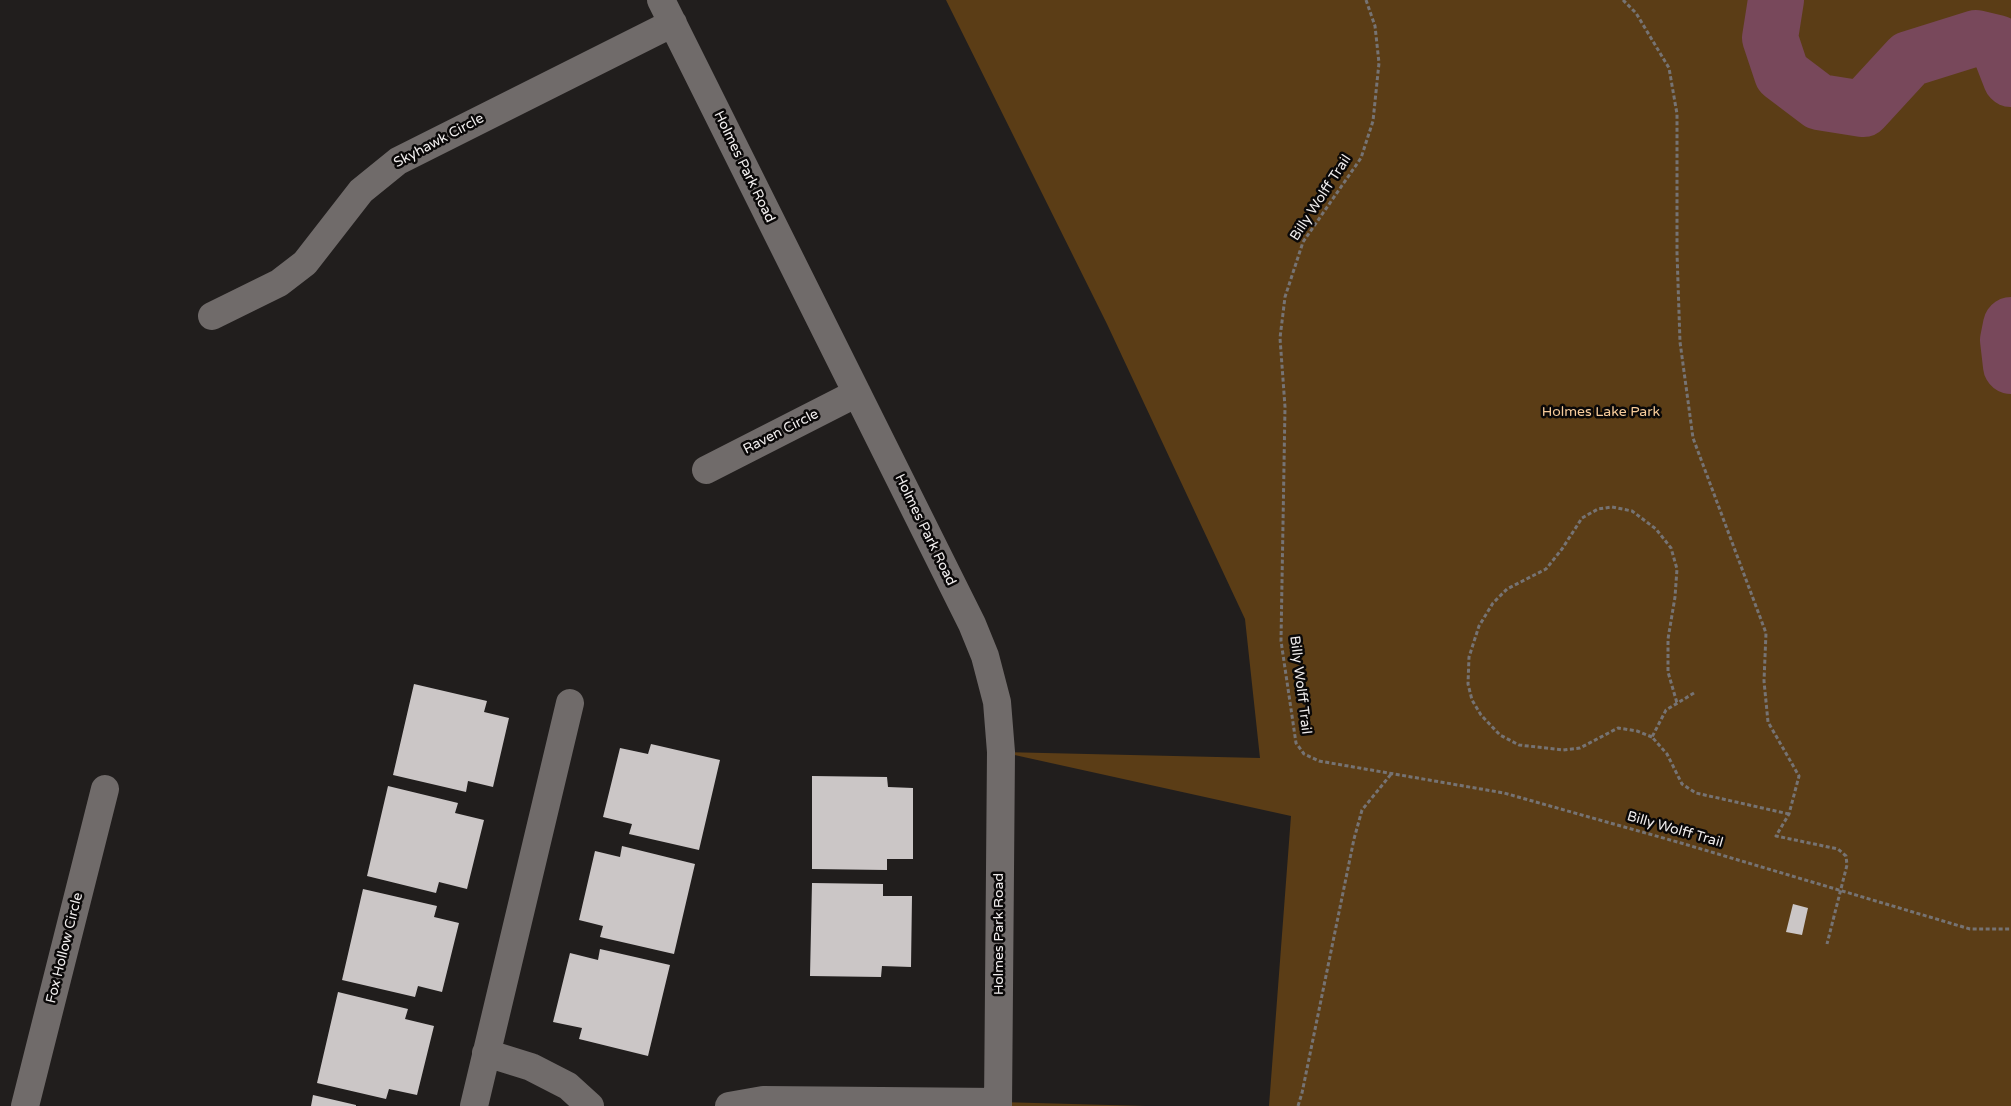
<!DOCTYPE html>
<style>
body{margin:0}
canvas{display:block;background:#211e1d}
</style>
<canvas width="2011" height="1106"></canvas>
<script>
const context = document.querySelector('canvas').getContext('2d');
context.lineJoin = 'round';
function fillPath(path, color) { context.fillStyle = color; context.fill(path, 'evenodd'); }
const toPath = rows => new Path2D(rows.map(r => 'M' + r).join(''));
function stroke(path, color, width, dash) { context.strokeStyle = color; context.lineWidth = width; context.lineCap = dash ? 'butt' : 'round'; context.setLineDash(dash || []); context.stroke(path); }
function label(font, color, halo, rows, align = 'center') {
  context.font = font + ' "Varela Round",sans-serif'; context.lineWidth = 5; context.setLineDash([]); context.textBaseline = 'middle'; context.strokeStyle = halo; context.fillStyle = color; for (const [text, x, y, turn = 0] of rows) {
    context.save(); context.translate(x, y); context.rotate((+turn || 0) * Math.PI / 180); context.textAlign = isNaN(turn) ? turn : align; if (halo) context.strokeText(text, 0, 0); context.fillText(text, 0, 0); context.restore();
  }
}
fillPath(toPath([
 [946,0,2011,0,2011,1106,1269,1106,1291,816,1001,752,1260,758,1245,619,1107,324],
 [998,1102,1146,1106,998,1106]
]), '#5b3d16');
stroke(toPath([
 [1776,0,1770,38,1782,74,1819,102,1863,109,1909,59,1976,38,1997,43,2011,79],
 [2011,325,2008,340,2011,366]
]), '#78485b', 56);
fillPath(toPath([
 [414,684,487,701,484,712,509,718,493,787,468,781,466,792,393,775],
 [651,744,720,760,699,850,629,834,632,824,603,817,620,748,648,754],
 [812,776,887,777,888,787,913,788,913,859,887,859,887,870,812,869],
 [388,786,458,803,455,813,484,820,467,889,439,882,436,893,367,876],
 [622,846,695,864,674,954,600,937,603,926,579,920,595,851,620,857],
 [812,883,883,884,883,896,912,896,911,967,882,966,881,977,810,976],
 [363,889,437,906,434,917,459,923,442,992,418,986,415,997,342,980],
 [1793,904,1808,908,1802,935,1786,932],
 [600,949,670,965,648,1056,579,1039,582,1028,553,1022,570,953,598,960],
 [338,992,408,1009,405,1019,434,1026,417,1095,389,1089,386,1099,317,1083],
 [313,1095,356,1105,356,1106,311,1106]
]), '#cbc6c6');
stroke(toPath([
 [1366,0,1375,26,1379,63,1373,121,1361,158,1303,242,1285,297,1280,338,1285,407,1281,641,1296,743,1304,754,1319,761,1504,793,1681,843,1970,929,2011,929],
 [1623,0,1636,13,1669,68,1677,114,1677,253,1680,342,1693,438,1766,633,1764,681,1768,722,1799,776,1789,814,1776,836,1838,849,1846,856,1847,865,1827,944],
 [1694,693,1666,710,1652,737,1667,754,1682,784,1696,793,1789,814],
 [1652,737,1637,731,1618,728,1580,748,1563,750,1519,745,1500,735,1481,715,1472,700,1468,684,1469,657,1479,626,1493,603,1507,589,1546,569,1562,549,1582,518,1598,509,1612,507,1632,511,1656,529,1671,548,1677,569,1675,597,1668,639,1668,672,1677,703],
 [1298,1106,1302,1093,1354,839,1362,810,1392,773]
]), '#767373', 3, [4, 2.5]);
stroke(toPath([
 [661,0,972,624,985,656,997,702,1001,752,998,1106],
 [212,316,279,283,305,263,361,191,398,161,673,23],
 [706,470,857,393],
 [486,1053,531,1067,568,1086,590,1106],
 [25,1106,105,789],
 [474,1106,570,703],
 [729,1106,763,1100,998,1102]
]), '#706b6a', 28);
label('14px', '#f0eded', '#0a0808', [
 ["Skyhawk Circle",439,141,-28],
 ["Holmes Park Road",744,167,64],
 ["Billy Wolff Trail",1321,198,-57],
 ["Raven Circle",781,432,-27],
 ["Holmes Park Road",925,530,64],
 ["Billy Wolff Trail",1300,685,83],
 ["Billy Wolff Trail",1675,830,16],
 ["Holmes Park Road",999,934,-90],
 ["Fox Hollow Circle",65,948,-76]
]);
label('14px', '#f7cc9b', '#0a0808', [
 ["Holmes Lake Park",1601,412]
]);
</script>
